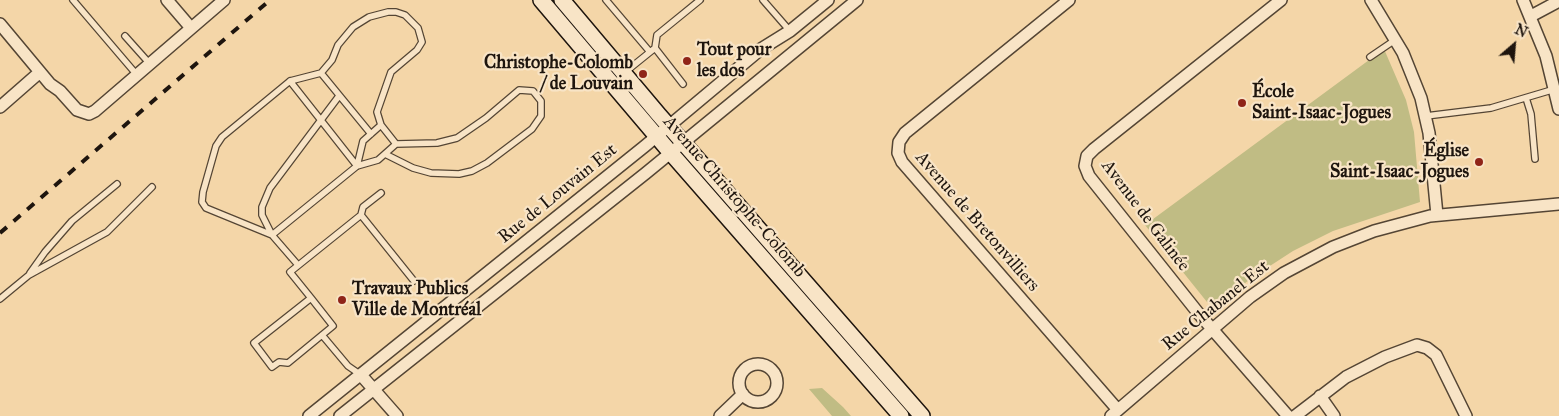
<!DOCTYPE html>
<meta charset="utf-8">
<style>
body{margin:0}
#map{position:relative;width:1559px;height:416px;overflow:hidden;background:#f4d6a8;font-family:"IM FELL Great Primer",serif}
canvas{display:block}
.north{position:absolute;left:1489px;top:20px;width:50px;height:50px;-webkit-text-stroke:4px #f8e4c6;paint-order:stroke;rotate:27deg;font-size:14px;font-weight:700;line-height:20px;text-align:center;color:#1e150e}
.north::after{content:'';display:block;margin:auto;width:18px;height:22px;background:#1e150e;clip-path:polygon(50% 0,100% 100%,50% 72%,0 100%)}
</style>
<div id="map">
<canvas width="1559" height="416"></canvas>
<div class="north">N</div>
</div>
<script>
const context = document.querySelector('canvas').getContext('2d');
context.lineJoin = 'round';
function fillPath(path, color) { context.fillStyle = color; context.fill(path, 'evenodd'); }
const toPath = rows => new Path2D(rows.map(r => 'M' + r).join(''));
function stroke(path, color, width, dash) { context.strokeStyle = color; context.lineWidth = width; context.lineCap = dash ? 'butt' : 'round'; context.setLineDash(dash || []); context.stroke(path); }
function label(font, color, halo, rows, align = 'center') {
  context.font = font + ' "IM FELL Great Primer",serif'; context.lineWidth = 4.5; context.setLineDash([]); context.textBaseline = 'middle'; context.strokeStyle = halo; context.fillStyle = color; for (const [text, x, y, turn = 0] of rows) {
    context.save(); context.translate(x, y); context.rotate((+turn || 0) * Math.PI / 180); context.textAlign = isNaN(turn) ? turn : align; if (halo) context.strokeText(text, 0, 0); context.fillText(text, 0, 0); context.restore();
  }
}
fillPath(toPath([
 [1384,49,1406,100,1414,132,1420,202,1333,231,1293,251,1256,275,1218,303,1213,305,1207,302,1145,225],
 [822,388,843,407,851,416,832,416,809,389]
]), '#c0bc84');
const service = toPath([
 [73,0,137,75],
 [606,0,650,52],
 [763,0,790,31],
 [125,36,150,64],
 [655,48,657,35,700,0],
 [1370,57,1395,40],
 [321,73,332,60,338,45,353,27,369,17,388,12,396,12,405,15,418,28,422,42,417,50,391,72,377,112,381,125],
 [624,73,655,48,683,84],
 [290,81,321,73,371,134],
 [1526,98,1531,114,1535,159],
 [1426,116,1491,108,1555,89],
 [385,154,413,168,431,173,459,174,472,171,487,163,532,129,541,116,541,101,533,91,519,90,486,118,457,138,437,143,396,144],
 [361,215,363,207,381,193],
 [272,235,206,208,202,202,203,192,216,146,222,137,290,81,357,166],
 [272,235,357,166,378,160,396,144,381,125,363,141,357,166],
 [298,265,272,235,262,215,262,207,270,188,339,96],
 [30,273,45,252,72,221,117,184],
 [311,298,333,326,288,363,279,362,272,367,254,343,311,298],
 [311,298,290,272,361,215,414,281],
 [0,299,29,275,107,232,152,187],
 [322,335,348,366,361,375]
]);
const minor = toPath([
 [167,0,191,28],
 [1069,0,905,133,899,142,898,153,902,162,1118,410],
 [1281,0,1094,149,1087,156,1085,166,1089,176,1199,314,1288,416],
 [1371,0,1403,53,1421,98,1429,133,1437,215],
 [1523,0,1546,56,1559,109],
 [1531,16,1559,1],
 [0,24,50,84,60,91,77,110,89,114,95,111,224,0],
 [0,107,40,72],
 '739 383a19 19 0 1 1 38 0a19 19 0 1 1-38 0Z',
 [361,375,397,416],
 [1320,396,1334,416],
 [309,416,645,146,761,49,790,31,828,0],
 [340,416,646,173,857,0],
 [720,416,743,394],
 [1111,416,1250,297,1284,273,1333,247,1374,231,1430,216,1559,204],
 [1295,416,1346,377,1385,357,1417,345,1427,348,1436,355,1466,416]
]);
const secondary = toPath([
 [541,0,670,152,901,416],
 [562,0,659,115,922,416]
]);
stroke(service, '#544534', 8);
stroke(minor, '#544534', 14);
stroke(secondary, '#1e150e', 18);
stroke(service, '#f8e4c6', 5.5);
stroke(minor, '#f8e4c6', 11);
stroke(secondary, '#f8e4c6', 15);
stroke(toPath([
 [0,233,270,0]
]), '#1e150e', 4, [9, 9]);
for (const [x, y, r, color] of [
 [687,61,5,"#8f2418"],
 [643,74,5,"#8f2418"],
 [1242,103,5,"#8f2418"],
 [1479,162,5,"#8f2418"],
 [342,300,5,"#8f2418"]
]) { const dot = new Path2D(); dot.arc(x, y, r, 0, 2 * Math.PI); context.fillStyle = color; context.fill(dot); stroke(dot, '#f8e4c6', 2); }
label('bold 18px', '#1e150e', '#f8e4c6', [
 ["Tout pour",697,51],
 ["les dos",697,72],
 ["Christophe-Colomb",633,64,"right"],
 ["/ de Louvain",633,85,"right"],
 ["École",1252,93],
 ["Saint-Isaac-Jogues",1252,114],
 ["Église",1469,152,"right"],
 ["Saint-Isaac-Jogues",1469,173,"right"],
 ["Travaux Publics",352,290],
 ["Ville de Montréal",352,311]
], 'left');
label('18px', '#1e150e', '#f8e4c6', [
 ["Rue de Louvain Est",558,194,-39],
 ["Avenue Christophe-Colomb",734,197,49],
 ["Avenue de Galinée",1145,216,53],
 ["Avenue de Bretonvilliers",977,222,49],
 ["Rue Chabanel Est",1216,306,-39]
]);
</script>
